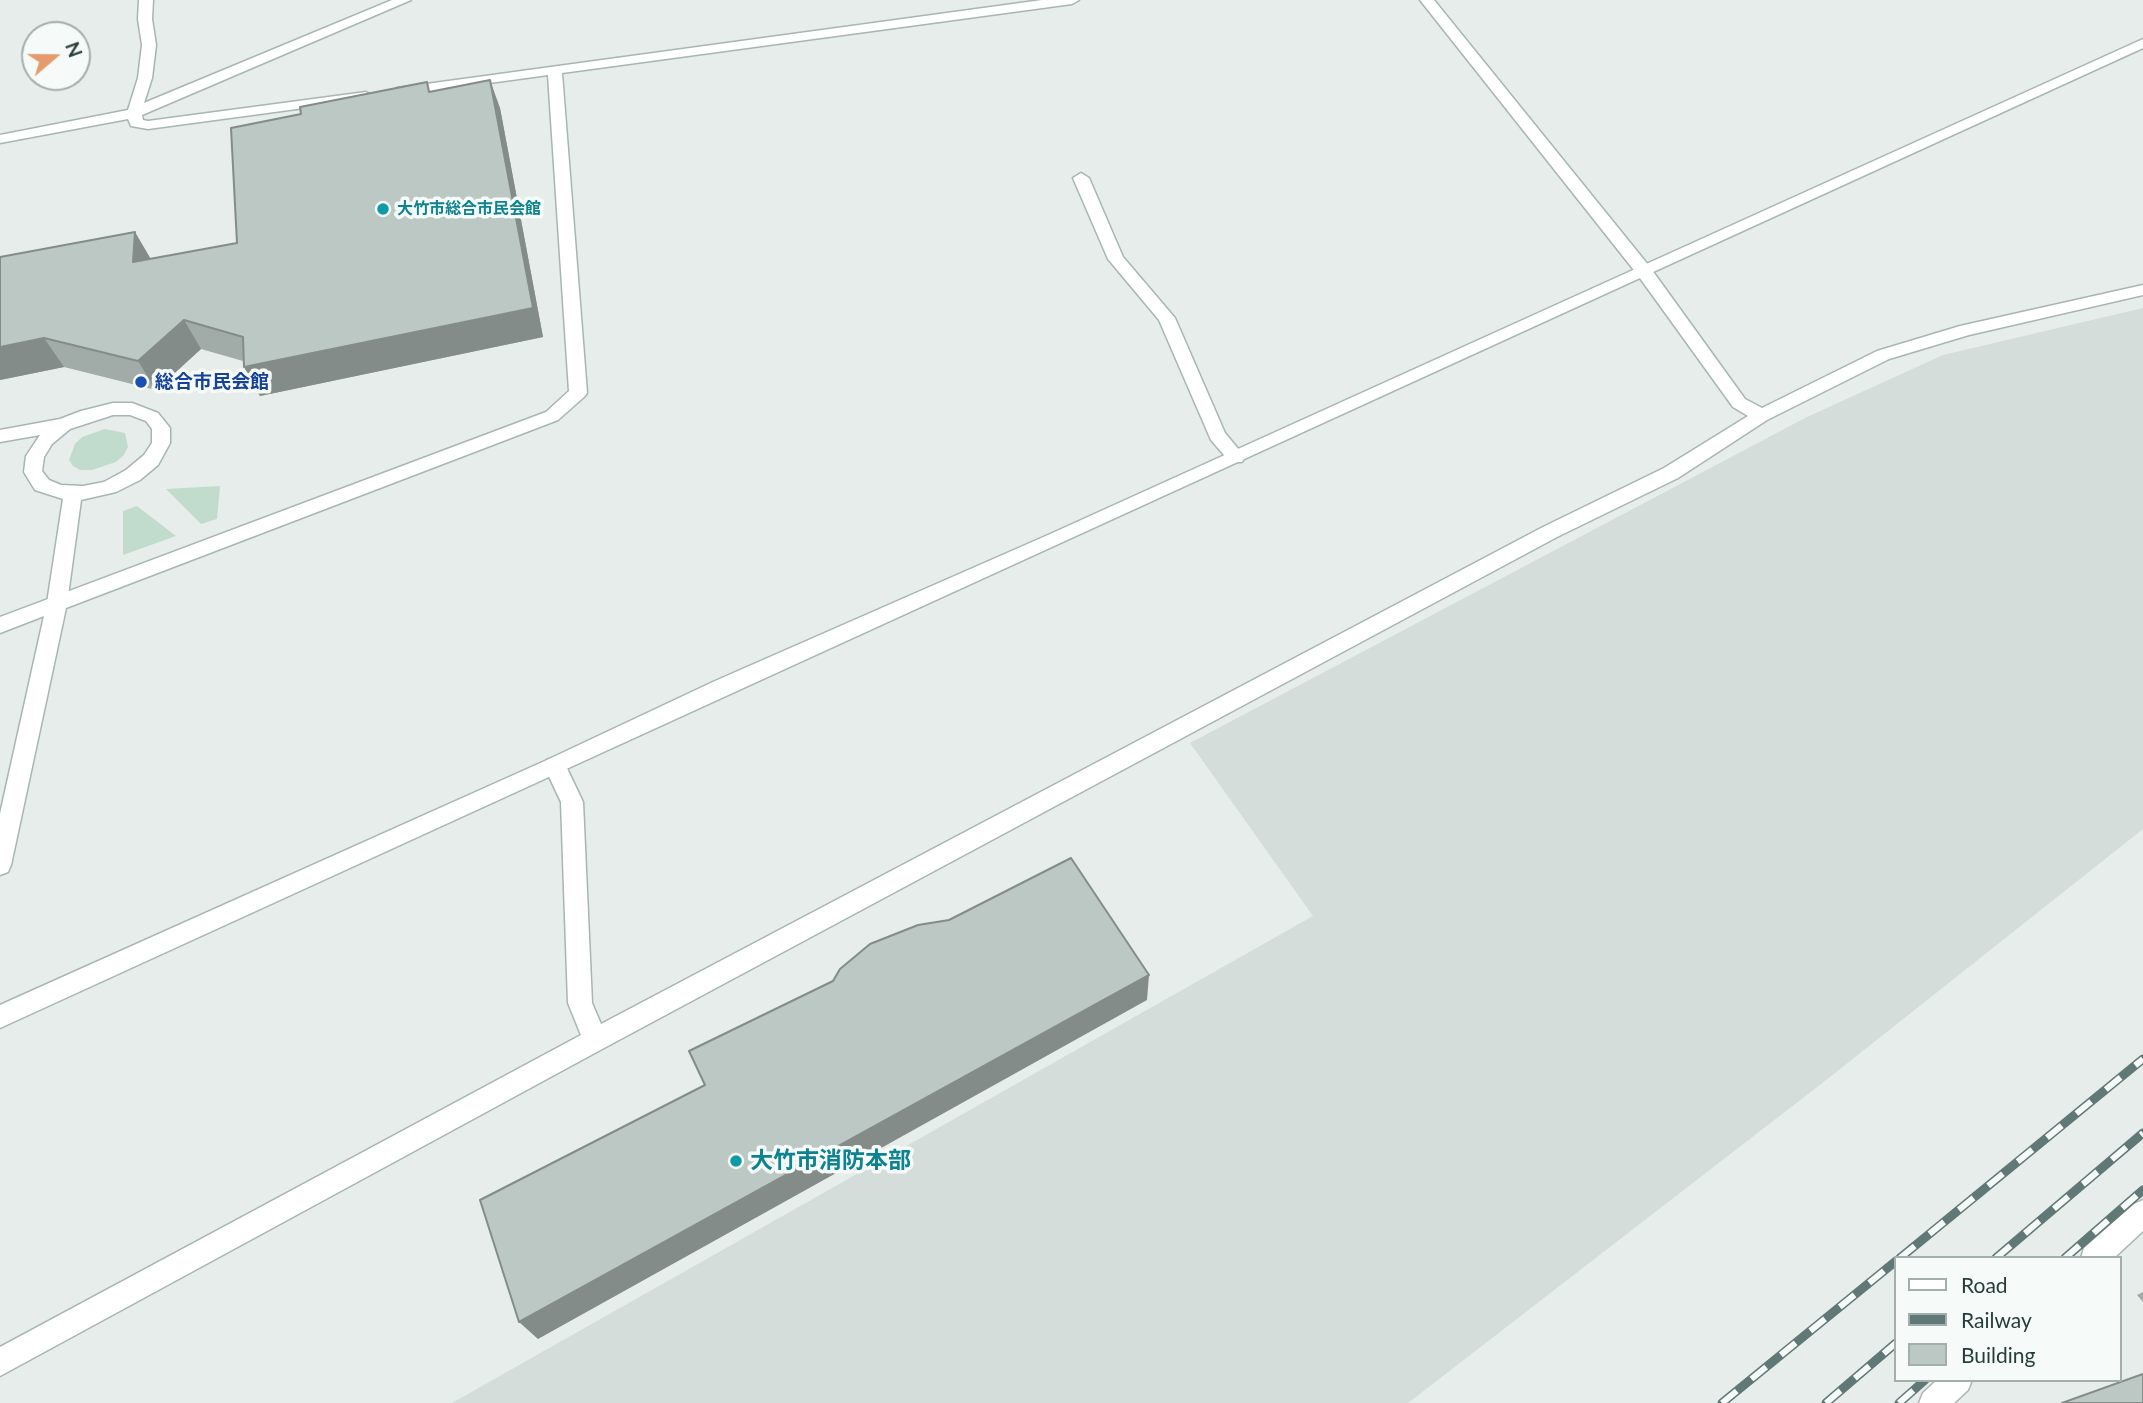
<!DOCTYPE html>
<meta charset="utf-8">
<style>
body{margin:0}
#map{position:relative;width:2143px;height:1403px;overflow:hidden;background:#e6edeb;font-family:Lato,sans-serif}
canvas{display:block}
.legend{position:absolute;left:1894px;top:1256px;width:228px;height:126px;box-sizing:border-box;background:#f6faf8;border:2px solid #a3afac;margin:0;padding:9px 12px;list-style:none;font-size:21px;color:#263e3b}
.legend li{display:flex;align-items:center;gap:14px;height:35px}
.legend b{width:35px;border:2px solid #a3afac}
.north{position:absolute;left:21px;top:21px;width:70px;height:70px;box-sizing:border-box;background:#f6faf8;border:2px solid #a3afac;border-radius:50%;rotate:70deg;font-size:19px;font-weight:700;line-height:28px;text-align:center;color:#263e3b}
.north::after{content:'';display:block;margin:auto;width:24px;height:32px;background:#e59b6c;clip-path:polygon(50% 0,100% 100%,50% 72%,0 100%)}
</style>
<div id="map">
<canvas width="2143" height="1403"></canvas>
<ul class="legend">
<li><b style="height:9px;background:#fff"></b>Road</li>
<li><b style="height:9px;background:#617976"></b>Railway</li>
<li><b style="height:19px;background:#bbc8c4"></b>Building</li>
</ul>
<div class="north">N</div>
</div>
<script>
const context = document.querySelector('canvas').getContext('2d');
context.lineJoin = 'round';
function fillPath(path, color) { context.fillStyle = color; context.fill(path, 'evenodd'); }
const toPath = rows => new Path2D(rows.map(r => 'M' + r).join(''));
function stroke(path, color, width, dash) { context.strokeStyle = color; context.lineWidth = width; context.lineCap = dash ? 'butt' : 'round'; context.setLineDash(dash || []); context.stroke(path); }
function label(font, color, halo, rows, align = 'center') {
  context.font = font + ' Lato,"Noto Sans JP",sans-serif'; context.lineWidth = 7; context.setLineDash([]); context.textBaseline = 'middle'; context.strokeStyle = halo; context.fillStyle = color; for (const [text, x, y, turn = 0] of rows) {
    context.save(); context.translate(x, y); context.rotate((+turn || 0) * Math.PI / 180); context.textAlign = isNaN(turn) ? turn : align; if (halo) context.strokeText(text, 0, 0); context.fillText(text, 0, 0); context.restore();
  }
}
fillPath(toPath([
 [2143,308,2143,829,1830,1077,1408,1403,452,1403,1313,916,1190,743,1805,418,1943,355]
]), '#d4ddda');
fillPath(toPath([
 [105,429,125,433,128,447,124,455,116,462,92,470,80,470,73,466,69,460,75,444,82,437],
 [220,486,217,519,201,524,166,489],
 [137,506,176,536,123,555,123,511]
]), '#c1dccc');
const service = toPath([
 [113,403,132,403,158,413,170,428,170,443,158,465,140,480,116,492,81,500,67,603,64,608,57,611,50,608,47,603,63,499,35,490,24,472,26,456,40,435,0,442,0,430,60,419,81,411,113,403],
 [113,415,130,415,146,421,152,429,152,443,144,455,126,470,104,482,83,486,61,485,49,480,42,471,44,457,52,444,70,429,113,415]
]);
const minor = toPath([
 [139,0,153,0,152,19,156,45,152,78,144,103,392,0,411,0,142,115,143,120,148,121,366,92,373,96,371,99,148,129,131,126,128,119,0,143,0,135,128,110,138,78,142,45,138,19,139,0],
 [1042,0,1079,0,1072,4,562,73,587,393,584,397,558,420,66,608,11,865,8,872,0,875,0,814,44,616,0,633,0,617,546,412,569,391,548,75,402,95,397,94,395,91,397,88,1042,0],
 [1420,0,1434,0,1649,266,1745,399,1762,408,1877,351,1960,326,2143,285,2143,295,1969,335,1889,359,1767,420,1678,478,1557,537,604,1048,0,1376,0,1347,581,1035,568,1003,561,802,544,766,547,760,555,757,563,760,583,802,592,1003,601,1024,1543,527,1664,468,1748,416,1733,407,1637,274,1420,0],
 [1081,173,1089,178,1123,257,1175,318,1225,433,1245,457,1242,462,1230,462,1211,440,1159,320,1108,259,1073,178,1081,173],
 [2143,1200,2143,1231,2114,1258,2081,1258,2084,1248,2134,1204,2143,1200],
 [1937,1380,1972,1380,1968,1390,1954,1403,1919,1403,1923,1393,1937,1380]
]);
const tertiary = toPath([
 [2143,39,2143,48,0,1028,0,1005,547,760,715,681,1048,535,2143,39]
]);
stroke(service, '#a9b5b3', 3);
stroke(minor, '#a9b5b3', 3);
stroke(tertiary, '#a9b5b3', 3);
fillPath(service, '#fff');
fillPath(minor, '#fff');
fillPath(tertiary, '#fff');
const rail = toPath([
 [1900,1258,2143,1059],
 [1996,1258,2143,1133],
 [2065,1258,2143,1190],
 [1722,1403,1896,1261],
 [1826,1403,1896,1343],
 [1899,1403,1925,1380]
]);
stroke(rail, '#617976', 9);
stroke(rail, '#f6faf8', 6, [19]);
fillPath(toPath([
 [430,92,500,108,543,337,260,396,243,361,201,349,156,390,64,367,0,380,0,257,151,259,237,243],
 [2143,1292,2143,1302,2137,1295]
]), '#a1aca9');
fillPath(toPath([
 [490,80,500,108,543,337,260,396,244,367],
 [135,232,152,261,133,262],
 [184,320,201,349,156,390,138,361],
 [44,338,64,367,0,380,0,347],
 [1149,975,1147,1000,538,1339,519,1322]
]), '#838c89');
const building = toPath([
 [490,80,533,308,244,367,243,337,184,320,138,361,44,338,0,347,0,257,135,232,133,262,237,243,231,128,301,114,300,107,427,82,429,92,490,80],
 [1071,858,1149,975,519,1322,480,1200,705,1085,689,1051,833,981,840,969,870,944,918,925,949,920,1071,858],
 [2143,1374,2143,1403,2062,1403,2143,1374]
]);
fillPath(building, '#bbc8c4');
stroke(building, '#838c89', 2);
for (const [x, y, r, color] of [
 [383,209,7,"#0f9aa8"],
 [141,382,7,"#1a4fb4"],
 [736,1161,7,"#0f9aa8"]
]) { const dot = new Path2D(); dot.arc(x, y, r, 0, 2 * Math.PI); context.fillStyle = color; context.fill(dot); stroke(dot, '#f6faf8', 2.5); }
label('bold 16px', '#0d838f', '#f6faf8', [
 ["大竹市総合市民会館",397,209]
], 'left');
label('bold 19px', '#164399', '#f6faf8', [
 ["総合市民会館",155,382]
], 'left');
label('bold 23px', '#0d838f', '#f6faf8', [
 ["大竹市消防本部",750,1161]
], 'left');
</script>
